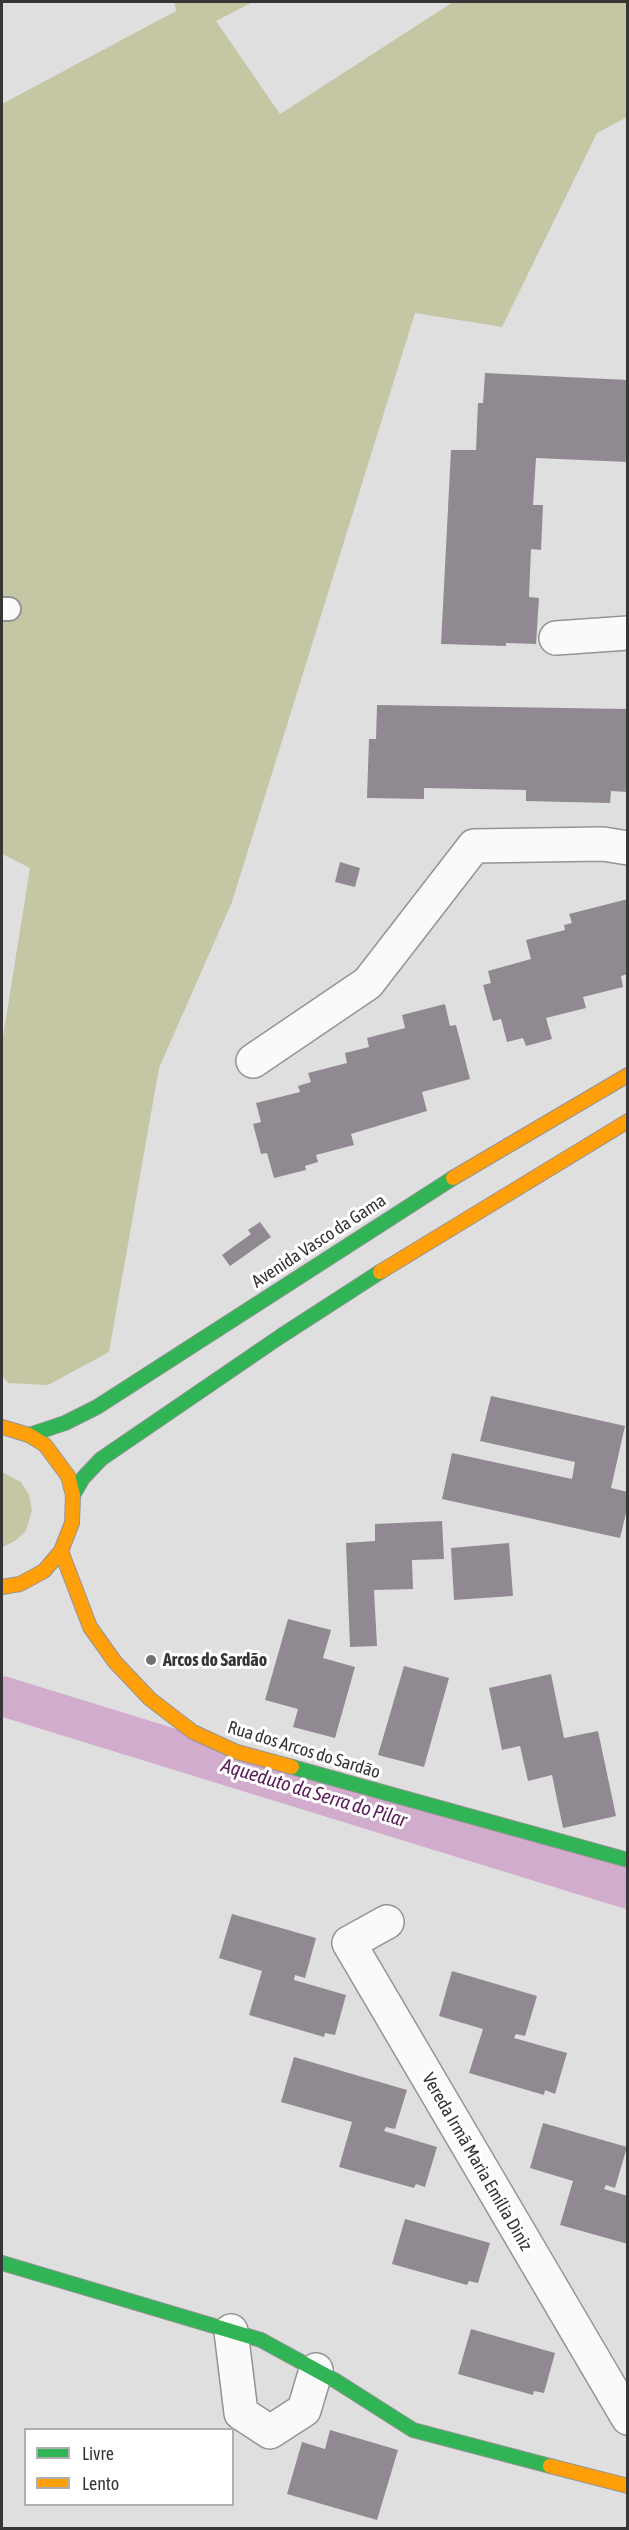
<!DOCTYPE html>
<meta charset="utf-8">
<style>
body{margin:0}
#map{position:relative;width:629px;height:2530px;overflow:hidden;background:#e0dfe0;font-family:"Asap Condensed",sans-serif}
canvas{display:block}
.frame{position:absolute;inset:0;border:3px solid #373637;pointer-events:none}
.legend{position:absolute;left:24px;top:2428px;width:210px;height:78px;box-sizing:border-box;background:#fff;border:2px solid #afafaf;margin:0;padding:8px 10px;list-style:none;font-size:18px;color:#373637}
.legend li{display:flex;align-items:center;gap:12px;height:30px}
.legend b{width:30px;border:2px solid #afafaf}
</style>
<div id="map">
<canvas width="629" height="2530"></canvas>
<div class="frame"></div>
<ul class="legend">
<li><b style="height:8px;background:#30b455"></b>Livre</li>
<li><b style="height:8px;background:#ff9f0a"></b>Lento</li>
</ul>
</div>
<script>
const context = document.querySelector('canvas').getContext('2d');
context.lineJoin = 'round';
function fillPath(path, color) { context.fillStyle = color; context.fill(path, 'evenodd'); }
const toPath = rows => new Path2D(rows.map(r => 'M' + r).join(''));
function stroke(path, color, width, dash) { context.strokeStyle = color; context.lineWidth = width; context.lineCap = dash ? 'butt' : 'round'; context.setLineDash(dash || []); context.stroke(path); }
function label(font, color, halo, rows, align = 'center') {
  context.font = font + ' "Asap Condensed",sans-serif'; context.lineWidth = 6; context.setLineDash([]); context.textBaseline = 'middle'; context.strokeStyle = halo; context.fillStyle = color; for (const [text, x, y, turn = 0] of rows) {
    context.save(); context.translate(x, y); context.rotate((+turn || 0) * Math.PI / 180); context.textAlign = isNaN(turn) ? turn : align; if (halo) context.strokeText(text, 0, 0); context.fillText(text, 0, 0); context.restore();
  }
}
fillPath(toPath([
 [174,2,253,2,216,21,280,114,453,2,627,2,627,117,597,133,502,327,415,313,232,902,159,1068,109,1352,48,1385,8,1383,2,1376,2,1043,30,868,2,854,2,104,176,11],
 [2,1472,21,1482,29,1495,32,1510,26,1531,15,1541,2,1547]
]), '#c4c6a4');
stroke(toPath([
 [2,1696,628,1889]
]), '#d1accc', 40);
fillPath(toPath([
 [485,373,628,380,628,462,536,458,533,505,543,505,541,550,531,549,529,597,539,598,536,644,506,643,506,646,441,644,451,450,476,450,478,403,483,403],
 [377,705,628,709,628,792,611,791,610,803,526,801,526,790,424,788,424,799,367,798,369,739,376,739],
 [340,862,360,868,355,887,335,882],
 [628,899,628,974,621,976,623,987,583,997,586,1008,546,1018,552,1039,526,1046,523,1038,507,1042,501,1019,493,1021,483,985,491,983,488,971,531,959,526,940,565,930,564,925,572,923,569,914],
 [445,1004,450,1026,456,1025,470,1079,422,1092,427,1111,351,1134,354,1145,316,1155,318,1162,305,1166,306,1170,274,1178,267,1153,261,1154,253,1124,261,1122,256,1103,300,1092,298,1086,311,1082,308,1073,347,1063,345,1053,369,1047,367,1038,405,1028,402,1015],
 [260,1222,271,1237,230,1266,222,1255,251,1234,248,1230],
 [491,1396,625,1426,611,1488,628,1492,628,1505,620,1538,442,1499,452,1453,572,1479,575,1462,480,1441],
 [442,1521,444,1559,412,1560,413,1589,374,1590,377,1646,350,1647,346,1543,375,1541,375,1524],
 [509,1543,513,1596,454,1600,451,1548],
 [288,1619,331,1630,323,1658,355,1667,335,1738,293,1727,298,1709,265,1700],
 [404,1666,449,1678,424,1767,378,1755],
 [551,1674,564,1738,598,1731,616,1816,563,1828,552,1775,528,1781,520,1746,502,1750,489,1688],
 [232,1914,316,1938,305,1978,295,1975,294,1980,346,1995,335,2035,325,2033,324,2037,249,2015,262,1971,219,1958],
 [452,1971,537,1996,525,2036,516,2034,514,2038,567,2053,555,2094,545,2090,544,2095,469,2073,483,2029,439,2016],
 [294,2057,407,2090,395,2129,386,2127,384,2131,437,2147,425,2187,416,2184,414,2188,339,2167,352,2122,281,2102],
 [543,2123,627,2147,615,2188,606,2185,604,2189,628,2196,628,2244,560,2225,573,2181,530,2168],
 [405,2219,490,2243,478,2283,469,2281,467,2285,392,2264],
 [471,2329,555,2353,544,2393,534,2391,533,2395,458,2374],
 [330,2430,398,2450,377,2520,287,2494,302,2442,325,2449]
]), '#918991');
const lane = toPath([
 [2,609,9,609]
]);
const street = toPath([
 [556,638,628,633],
 [253,1061,368,983,474,846,603,844,628,848],
 [387,1922,349,1943,628,2418],
 [231,2331,241,2413,270,2432,304,2410,316,2370]
]);
const fast = toPath([
 [29,1435,65,1423,97,1407,453,1178],
 [73,1495,83,1478,101,1459,281,1336,380,1272],
 [292,1767,628,1860],
 [2,2263,261,2340,336,2381,413,2430,550,2466]
]);
const slow = toPath([
 [453,1178,628,1075],
 [380,1272,628,1121],
 [2,1427,29,1435,45,1445,68,1476,73,1495,72,1523,61,1551,44,1571,20,1584,2,1587],
 [61,1551,90,1627,115,1662,150,1699,193,1732,237,1752,292,1767],
 [550,2466,628,2486]
]);
stroke(lane, '#959495', 26);
stroke(street, '#959495', 36);
stroke(fast, '#959495', 16);
stroke(slow, '#959495', 16);
stroke(lane, '#fafafa', 22);
stroke(street, '#fafafa', 33);
stroke(fast, '#30b455', 14);
stroke(slow, '#ff9f0a', 14);
for (const [x, y, r, color] of [
 [151,1660,6,"#727172"]
]) { const dot = new Path2D(); dot.arc(x, y, r, 0, 2 * Math.PI); context.fillStyle = color; context.fill(dot); stroke(dot, '#fff', 2); }
label('18px', '#373637', '#fff', [
 ["Avenida Vasco da Gama",319,1241,-33],
 ["Rua dos Arcos do Sardão",304,1750,17],
 ["Vereda Irmã Maria Emília Diniz",477,2162,60]
]);
label('bold 18px', '#373637', '#fff', [
 ["Arcos do Sardão",163,1660]
], 'left');
label('italic 20px', '#5b1e58', '#fff', [
 ["Aqueduto da Serra do Pilar",314,1793,17]
]);
</script>
